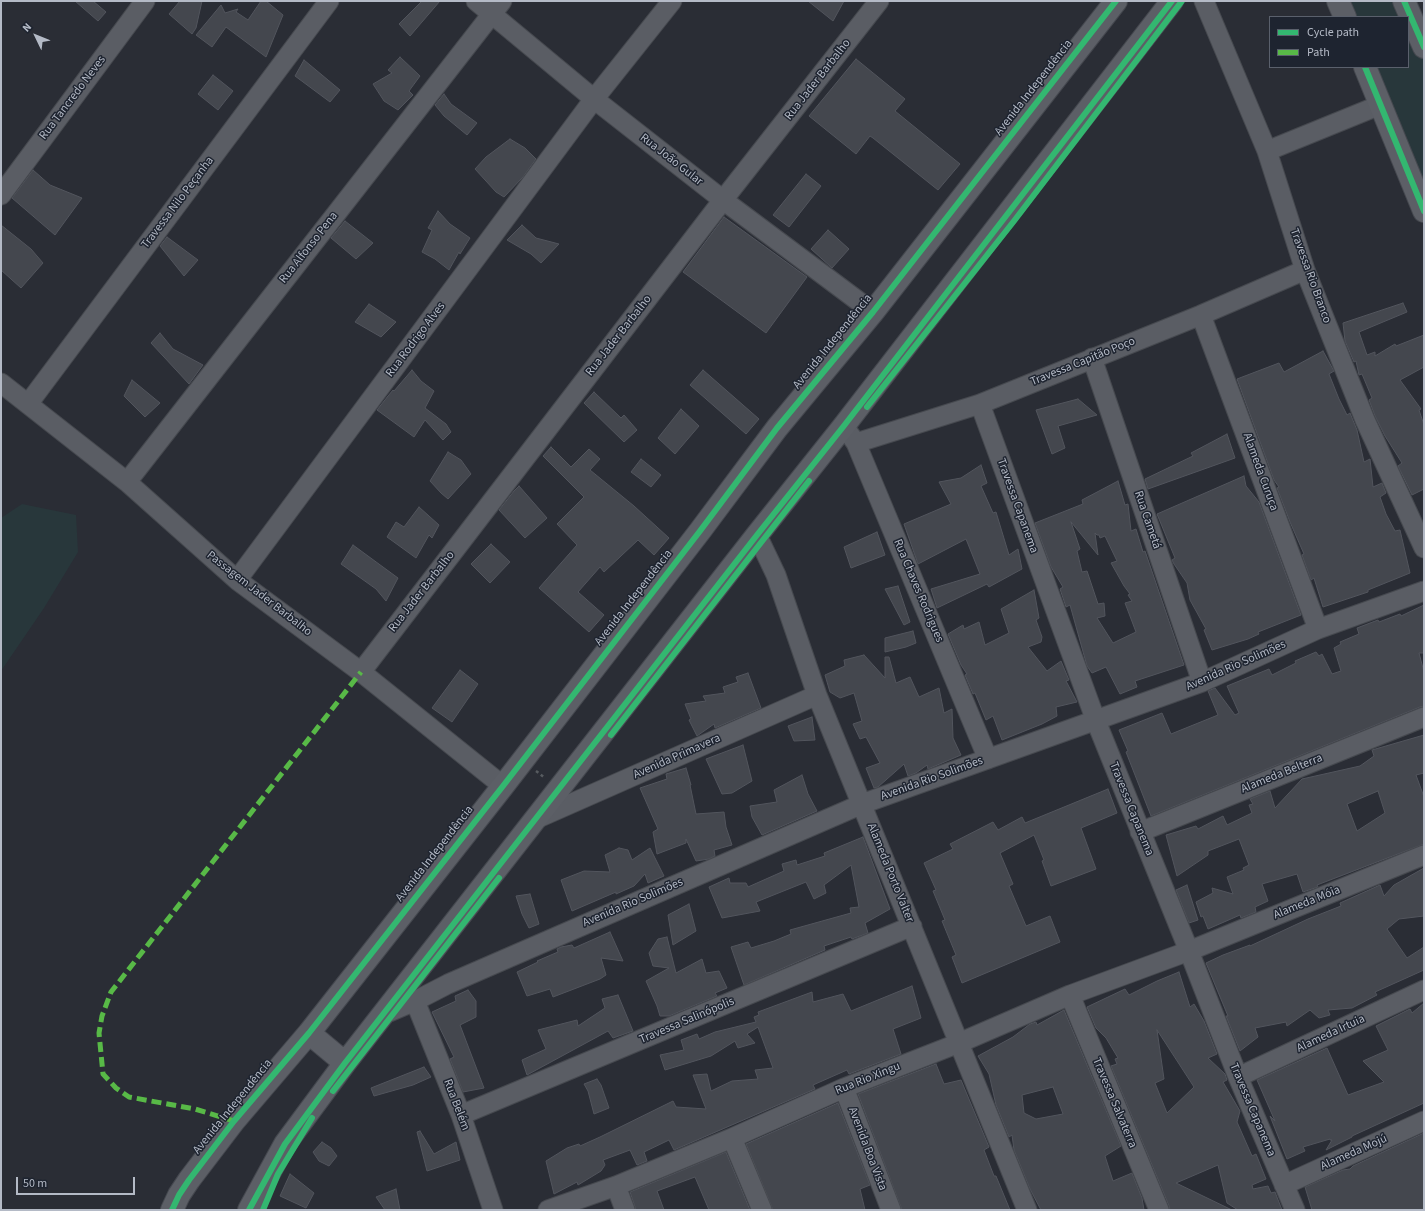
<!DOCTYPE html>
<meta charset="utf-8">
<style>
body{margin:0}
#map{position:relative;width:1425px;height:1211px;overflow:hidden;background:#2a2d35;font-family:"Source Sans 3",sans-serif}
canvas{display:block}
.frame{position:absolute;inset:0;border:2px solid #b4bac6;pointer-events:none}
.legend{position:absolute;left:1269px;top:16px;width:140px;height:52px;box-sizing:border-box;background:#1e2430;border:1px solid #5a606c;margin:0;padding:5px 7px;list-style:none;font-size:12px;color:#b4bac6}
.legend li{display:flex;align-items:center;gap:8px;height:20px}
.legend b{width:20px;border:1px solid #5a606c}
.north{position:absolute;left:16px;top:16px;width:40px;height:40px;-webkit-text-stroke:3px #1e2430;paint-order:stroke;rotate:313deg;font-size:11px;font-weight:700;line-height:16px;text-align:center;color:#b4bac6}
.north::after{content:'';display:block;margin:auto;width:14px;height:18px;background:#b4bac6;clip-path:polygon(50% 0,100% 100%,50% 72%,0 100%)}
.scale{position:absolute;left:16px;top:1177px;width:119px;height:18px;box-sizing:border-box;border:2px solid #b4bac6;border-top:0;padding-left:5px;font-size:12px;line-height:14px;white-space:nowrap;color:#b4bac6;-webkit-text-stroke:3px #1e2430;paint-order:stroke}
</style>
<div id="map">
<canvas width="1425" height="1211"></canvas>
<div class="frame"></div>
<ul class="legend">
<li><b style="height:5px;background:#33b770"></b>Cycle path</li>
<li><b style="height:5px;background:#58b947"></b>Path</li>
</ul>
<div class="north">N</div>
<div class="scale">50 m</div>
</div>
<script>
const context = document.querySelector('canvas').getContext('2d');
context.lineJoin = 'round';
function fillPath(path, color) { context.fillStyle = color; context.fill(path, 'evenodd'); }
const toPath = rows => new Path2D(rows.map(r => 'M' + r).join(''));
function stroke(path, color, width, dash) { context.strokeStyle = color; context.lineWidth = width; context.lineCap = dash ? 'butt' : 'round'; context.setLineDash(dash || []); context.stroke(path); }
function label(font, color, halo, rows, align = 'center') {
  context.font = font + ' "Source Sans 3",sans-serif'; context.lineWidth = 3; context.setLineDash([]); context.textBaseline = 'middle'; context.strokeStyle = halo; context.fillStyle = color; for (const [text, x, y, turn = 0] of rows) {
    context.save(); context.translate(x, y); context.rotate((+turn || 0) * Math.PI / 180); context.textAlign = isNaN(turn) ? turn : align; if (halo) context.strokeText(text, 0, 0); context.fillText(text, 0, 0); context.restore();
  }
}
fillPath(toPath([
 [1340,1,1400,1,1407,17,1346,17],
 [1408,20,1424,58,1424,207,1367,67,1408,67],
 [22,504,76,515,78,552,44,608,1,671,1,518]
]), '#28373b');
const building = toPath([
 [75,1,93,1,106,12,98,21,75,1],
 [180,1,202,1,196,28,192,34,169,14,180,1],
 [261,1,266,1,283,15,266,57,226,27,212,47,196,35,221,5,225,13,238,9,236,12,248,20,261,1],
 [422,1,440,1,410,36,399,24,422,1],
 [808,1,844,1,833,21,808,1],
 [400,57,420,76,409,91,413,95,398,110,384,101,373,84,392,73,388,70,400,57],
 [856,59,905,99,895,111,960,164,938,190,873,138,870,136,856,154,809,116,856,59],
 [304,60,340,90,330,102,295,76,304,60],
 [213,75,233,91,218,110,198,94,213,75],
 [444,94,451,104,477,123,467,135,444,116,435,105,444,94],
 [510,139,525,148,536,159,523,177,504,197,496,192,475,169,486,157,510,139],
 [33,170,50,185,82,198,55,235,12,198,33,170],
 [806,174,821,186,789,227,773,215,806,174],
 [438,211,450,224,470,238,460,254,459,252,449,270,435,259,422,252,432,230,428,228,438,211],
 [724,217,807,277,766,333,683,272,724,217],
 [345,221,373,243,356,259,331,238,345,221],
 [1,225,31,249,43,263,21,288,1,270,1,225],
 [522,225,536,238,559,244,541,263,531,254,507,240,522,225],
 [828,230,849,249,832,268,811,249,828,230],
 [167,237,198,260,184,276,160,246,167,237],
 [1403,303,1407,312,1359,332,1367,355,1375,352,1375,356,1395,344,1396,346,1424,335,1424,367,1400,380,1421,409,1419,410,1424,425,1424,489,1412,495,1398,466,1402,463,1385,436,1375,416,1369,400,1372,398,1362,374,1359,375,1356,361,1354,362,1345,341,1343,323,1403,303],
 [369,304,396,322,381,337,355,322,369,304],
 [160,333,173,349,203,365,189,384,151,343,160,333],
 [1323,351,1334,371,1329,374,1339,399,1347,415,1350,413,1357,430,1364,462,1370,459,1373,487,1382,483,1386,493,1380,497,1386,514,1395,531,1400,530,1410,573,1368,590,1368,592,1323,607,1314,578,1311,580,1302,555,1304,554,1290,522,1277,488,1279,487,1274,480,1237,379,1279,363,1284,372,1323,351],
 [412,370,421,381,434,391,425,408,446,424,451,432,443,440,425,420,414,437,377,410,388,396,393,390,394,391,412,370],
 [703,370,759,419,746,434,690,385,703,370],
 [132,380,160,403,145,417,124,396,132,380],
 [594,392,621,418,624,415,637,430,624,442,584,403,594,392],
 [1078,399,1097,415,1058,426,1065,448,1052,454,1036,410,1078,399],
 [681,409,699,426,675,454,658,438,681,409],
 [1227,434,1235,458,1148,489,1145,479,1193,456,1191,453,1227,434],
 [551,447,571,467,589,449,600,459,590,470,634,506,669,538,654,555,638,540,604,572,600,567,578,592,604,615,589,632,539,588,577,545,557,524,584,497,543,456,551,447],
 [448,452,461,460,471,474,448,499,441,493,430,481,448,452],
 [641,459,661,475,651,487,631,472,641,459],
 [981,465,987,483,981,486,993,513,996,512,1009,555,1018,549,1022,569,989,587,987,584,937,608,931,589,980,574,966,539,918,564,904,524,951,504,939,482,961,478,981,465],
 [1244,476,1246,486,1259,502,1301,615,1258,632,1259,634,1248,639,1212,650,1204,630,1206,629,1190,600,1187,583,1174,564,1172,560,1175,558,1157,514,1244,476],
 [1118,481,1125,505,1128,504,1131,531,1136,529,1143,552,1145,551,1184,665,1135,681,1137,687,1120,694,1106,667,1092,673,1087,666,1070,605,1066,607,1060,589,1063,587,1051,567,1035,523,1083,504,1082,500,1118,481],
 [1071,522,1098,555,1095,533,1097,535,1099,535,1100,538,1105,536,1117,561,1111,563,1124,586,1130,594,1128,595,1132,601,1125,603,1136,632,1113,643,1097,618,1105,616,1104,603,1098,604,1087,571,1082,572,1077,551,1080,549,1071,522],
 [519,486,547,518,525,538,499,510,514,491,519,486],
 [419,507,439,525,432,538,429,535,416,558,387,537,396,522,404,527,419,507],
 [877,532,885,555,851,568,844,547,877,532],
 [491,544,510,562,490,583,471,564,491,544],
 [353,545,398,578,386,601,376,589,341,564,353,545],
 [898,586,910,622,904,625,885,589,898,586],
 [1034,590,1039,618,1036,620,1042,637,1041,642,1028,647,1047,671,1061,661,1069,680,1066,681,1077,702,1056,707,1057,716,1042,724,1002,740,993,716,986,720,975,693,973,694,965,675,967,674,961,665,948,634,963,625,964,629,979,622,985,645,1009,633,1001,609,1034,590],
 [1424,605,1424,653,1419,653,1424,672,1424,706,1420,707,1151,816,1126,752,1128,751,1119,730,1162,713,1171,734,1218,715,1208,691,1215,688,1235,715,1239,713,1227,686,1269,669,1272,675,1296,663,1295,661,1316,652,1319,656,1322,654,1332,674,1341,671,1334,648,1341,644,1340,642,1359,634,1357,628,1378,620,1379,622,1400,614,1401,616,1424,605],
 [913,631,916,643,906,647,885,652,885,638,913,631],
 [864,655,885,678,885,657,889,657,896,683,910,677,919,697,939,688,944,713,952,709,953,738,961,755,928,769,927,765,916,773,908,776,904,764,878,787,874,788,866,768,880,763,866,737,860,739,853,724,862,721,854,693,840,698,830,692,825,675,845,666,844,660,864,655],
 [460,670,478,684,452,722,432,708,460,670],
 [748,673,761,708,715,728,714,724,697,736,689,720,691,719,685,704,706,701,703,696,725,693,723,687,738,682,736,677,748,673],
 [812,717,815,740,794,741,788,726,812,717],
 [1424,735,1424,773,1416,775,1424,797,1424,844,1317,885,1318,887,1303,892,1297,874,1262,884,1268,901,1255,907,1256,912,1241,918,1240,915,1208,929,1203,916,1201,917,1196,902,1213,893,1212,888,1233,894,1227,877,1244,870,1243,868,1249,865,1239,839,1208,851,1208,855,1177,876,1166,835,1196,826,1198,829,1223,816,1227,825,1252,813,1249,805,1253,804,1250,799,1270,791,1275,808,1302,779,1360,766,1374,756,1372,750,1424,735],
 [1378,791,1385,813,1357,831,1347,804,1378,791],
 [743,745,752,781,732,793,722,794,706,759,743,745],
 [686,768,691,785,690,785,696,814,724,812,726,827,732,845,714,850,715,856,709,859,696,861,686,839,686,843,657,854,653,832,658,829,640,788,667,779,666,774,686,768],
 [802,775,808,794,817,811,762,835,752,817,750,806,777,802,774,790,802,775],
 [1108,789,1117,813,1081,828,1096,869,1051,886,1042,861,1044,860,1034,835,1000,853,1013,884,1009,886,1026,926,1050,916,1060,942,962,983,952,957,956,955,942,921,945,920,933,891,936,890,924,863,953,849,950,844,993,822,998,830,1022,817,1025,823,1108,789],
 [863,837,890,909,865,923,868,933,852,939,851,937,824,946,825,950,744,985,731,947,748,942,751,948,774,941,791,934,790,930,851,913,850,908,859,907,851,865,824,885,826,893,814,899,806,882,756,902,760,911,722,918,709,887,729,878,730,883,746,883,748,887,784,871,782,864,796,860,797,865,825,856,824,853,863,837],
 [619,848,628,850,632,860,650,848,664,876,648,883,645,874,634,886,616,894,616,892,572,911,561,880,584,871,610,872,605,855,619,848],
 [1424,868,1424,916,1399,919,1387,929,1407,958,1424,947,1424,970,1375,992,1377,995,1352,1008,1328,1010,1330,1015,1319,1018,1310,1010,1287,1026,1286,1022,1255,1028,1258,1037,1240,1051,1226,1016,1228,1016,1206,963,1223,955,1250,945,1250,946,1308,919,1341,906,1340,903,1380,885,1384,896,1394,885,1424,868],
 [1187,885,1198,920,1189,923,1176,890,1187,885],
 [530,894,539,924,529,928,522,914,516,896,530,894],
 [689,904,696,931,673,945,668,915,689,904],
 [610,932,623,961,601,958,606,975,600,979,553,997,550,989,527,996,517,972,538,962,537,961,558,952,557,949,561,947,572,945,574,948,610,932],
 [667,937,676,973,702,959,706,973,719,971,727,988,715,993,717,996,669,1016,660,1016,657,1006,646,981,669,968,653,966,649,953,658,939,667,937],
 [1179,972,1190,1007,1194,1004,1204,1021,1217,1054,1208,1058,1225,1074,1227,1080,1223,1082,1240,1111,1237,1122,1252,1156,1256,1154,1266,1179,1252,1185,1253,1189,1268,1186,1271,1193,1275,1192,1282,1210,1238,1210,1227,1203,1218,1165,1176,1183,1232,1210,1170,1210,1169,1206,1111,1066,1117,1064,1115,1059,1118,1058,1106,1038,1096,1028,1087,1007,1125,989,1129,995,1157,981,1179,972],
 [1157,1030,1194,1087,1167,1113,1155,1083,1164,1079,1157,1030],
 [912,986,921,1018,893,1029,901,1054,849,1074,847,1070,813,1085,815,1089,674,1150,669,1140,644,1152,647,1161,637,1165,630,1150,603,1160,605,1165,601,1171,578,1185,577,1182,554,1194,546,1161,567,1148,579,1144,580,1146,600,1137,673,1101,676,1107,706,1109,693,1075,707,1074,711,1091,732,1081,758,1079,755,1070,773,1068,758,1027,747,1034,755,1043,738,1048,735,1041,711,1056,665,1070,660,1055,684,1050,681,1040,697,1034,699,1039,715,1032,756,1022,754,1017,759,1015,758,1012,812,992,813,1002,843,994,851,1011,912,986],
 [468,990,476,1001,476,1017,460,1025,484,1088,463,1092,450,1059,454,1057,432,1012,456,1001,455,996,468,990],
 [618,995,633,1031,613,1038,608,1031,527,1075,522,1060,546,1049,538,1030,577,1020,578,1026,605,1008,602,999,618,995],
 [1424,1003,1424,1103,1352,1136,1352,1137,1326,1150,1332,1140,1330,1140,1330,1139,1303,1147,1305,1151,1287,1159,1270,1116,1275,1121,1257,1080,1327,1048,1348,1095,1384,1082,1363,1061,1388,1050,1376,1026,1410,1009,1412,1013,1424,1003],
 [1064,1010,1121,1146,1105,1156,1113,1181,1132,1173,1142,1198,1144,1210,1041,1210,1030,1189,1014,1150,1012,1135,1009,1137,996,1105,989,1074,978,1056,1013,1037,1030,1024,1036,1022,1037,1025,1064,1010],
 [1053,1087,1063,1114,1036,1119,1024,1113,1022,1095,1053,1087],
 [936,1064,944,1084,961,1080,989,1147,984,1150,994,1176,996,1176,1010,1210,902,1210,858,1094,936,1064],
 [424,1067,431,1077,413,1085,374,1096,371,1088,424,1067],
 [597,1079,601,1085,609,1108,594,1114,588,1091,584,1084,597,1079],
 [838,1103,870,1185,860,1189,865,1210,773,1210,746,1144,838,1103],
 [420,1131,434,1154,456,1142,460,1160,427,1171,417,1132,420,1131],
 [1424,1133,1424,1210,1312,1210,1305,1187,1343,1170,1350,1169,1353,1166,1424,1133],
 [322,1142,331,1148,337,1156,329,1166,319,1161,313,1152,322,1142],
 [726,1152,750,1210,709,1210,695,1177,657,1191,664,1210,636,1210,630,1192,726,1152],
 [290,1174,314,1193,306,1208,280,1196,290,1174],
 [396,1189,400,1210,385,1210,376,1197,396,1189]
]);
fillPath(building, '#44474e');
stroke(building, '#52555d', 1);
const minor = toPath([
 [476,1,594,99,723,200,873,312],
 [1204,1,1267,151,1305,270,1365,420,1424,548],
 [1267,151,1380,105],
 [1,195,145,1],
 [1201,315,1318,629],
 [1092,358,1202,682],
 [1,383,127,482,237,580,361,672,503,786],
 [28,404,329,1],
 [980,404,1096,721,1189,951,1238,1077,1295,1210],
 [848,432,856,443,988,759],
 [856,443,980,404,1201,315,1305,270],
 [127,482,502,1],
 [757,535,776,575,817,695,1027,1210],
 [237,580,594,99,672,1],
 [361,672,723,200,879,1],
 [536,819,817,695],
 [1140,832,1424,717],
 [1070,995,1159,1210],
 [415,1001,461,1115,493,1210],
 [382,1015,415,1001,448,984,862,804,1202,682,1318,629,1424,591],
 [1238,1077,1424,990],
 [844,1088,891,1210],
 [461,1115,912,926],
 [732,1138,762,1210],
 [1284,1185,1424,1121],
 [616,1186,625,1210],
 [548,1210,616,1186,732,1138,844,1088,959,1043,1070,995,1189,951,1424,855]
]);
const major = toPath([
 [1338,1,1345,17],
 [1404,1,1424,47],
 [1365,67,1424,211],
 [309,1033,345,1063],
 [172,1210,179,1195,189,1180,234,1121,309,1033,503,786,700,531,777,428,873,312,1116,1],
 [249,1210,285,1144,345,1063,757,535,843,427,1172,1]
]);
stroke(minor, '#46494f', 21);
stroke(major, '#45484f', 24);
stroke(toPath([
 [536,771,545,778]
]), '#575b60', 2.5, [3, 3]);
stroke(minor, '#5a5d64', 19);
stroke(major, '#5c5f66', 22);
stroke(toPath([
 [234,1121,195,1109,129,1097,116,1088,103,1074,99,1033,102,1016,111,992,361,672]
]), '#58b947', 5, [10, 5]);
stroke(toPath([
 [1404,1,1424,47],
 [1365,67,1424,211],
 [867,407,1014,221,1182,1],
 [611,735,809,481],
 [333,1091,499,878],
 [172,1210,179,1195,189,1180,234,1121,309,1033,503,786,700,531,777,428,873,312,1116,1],
 [249,1210,285,1144,345,1063,757,535,843,427,1172,1],
 [263,1210,278,1174,312,1118]
]), '#33b770', 6);
label('12px', '#b4bac6', '#1e2430', [
 ["Rua Jader Barbalho",818,80,-52],
 ["Avenida Independência",1034,88,-52],
 ["Rua Tancredo Neves",73,98,-53],
 ["Rua João Gular",671,160,38],
 ["Travessa Nilo Peçanha",178,203,-53],
 ["Rua Alfonso Pena",309,248,-52],
 ["Travessa Rio Branco",1310,276,70],
 ["Rua Jader Barbalho",619,336,-52],
 ["Rua Rodrigo Alves",416,340,-53],
 ["Avenida Independência",833,342,-51],
 ["Travessa Capitão Poço",1083,362,-22],
 ["Alameda Curuça",1260,472,70],
 ["Travessa Capanema",1017,506,70],
 ["Rua Cametá",1147,520,71],
 ["Rua Chaves Rodrigues",918,591,67],
 ["Rua Jader Barbalho",422,592,-52],
 ["Passagem Jader Barbalho",259,594,38],
 ["Avenida Independência",634,598,-52],
 ["Avenida Rio Solimões",1236,666,-24],
 ["Avenida Primavera",677,757,-24],
 ["Alameda Belterra",1282,774,-22],
 ["Avenida Rio Solimões",932,779,-20],
 ["Travessa Capanema",1131,809,68],
 ["Avenida Independência",435,854,-52],
 ["Alameda Porto Valter",890,873,68],
 ["Avenida Rio Solimões",633,903,-23],
 ["Alameda Móia",1307,903,-22],
 ["Travessa Salinópolis",687,1021,-23],
 ["Alameda Irtuia",1331,1034,-25],
 ["Rua Rio Xingu",868,1079,-22],
 ["Travessa Salvaterra",1114,1103,67],
 ["Rua Belém",456,1105,69],
 ["Avenida Independência",233,1107,-51],
 ["Travessa Capanema",1252,1110,67],
 ["Avenida Boa Vista",867,1149,69],
 ["Alameda Mojú",1354,1153,-24]
]);
</script>
